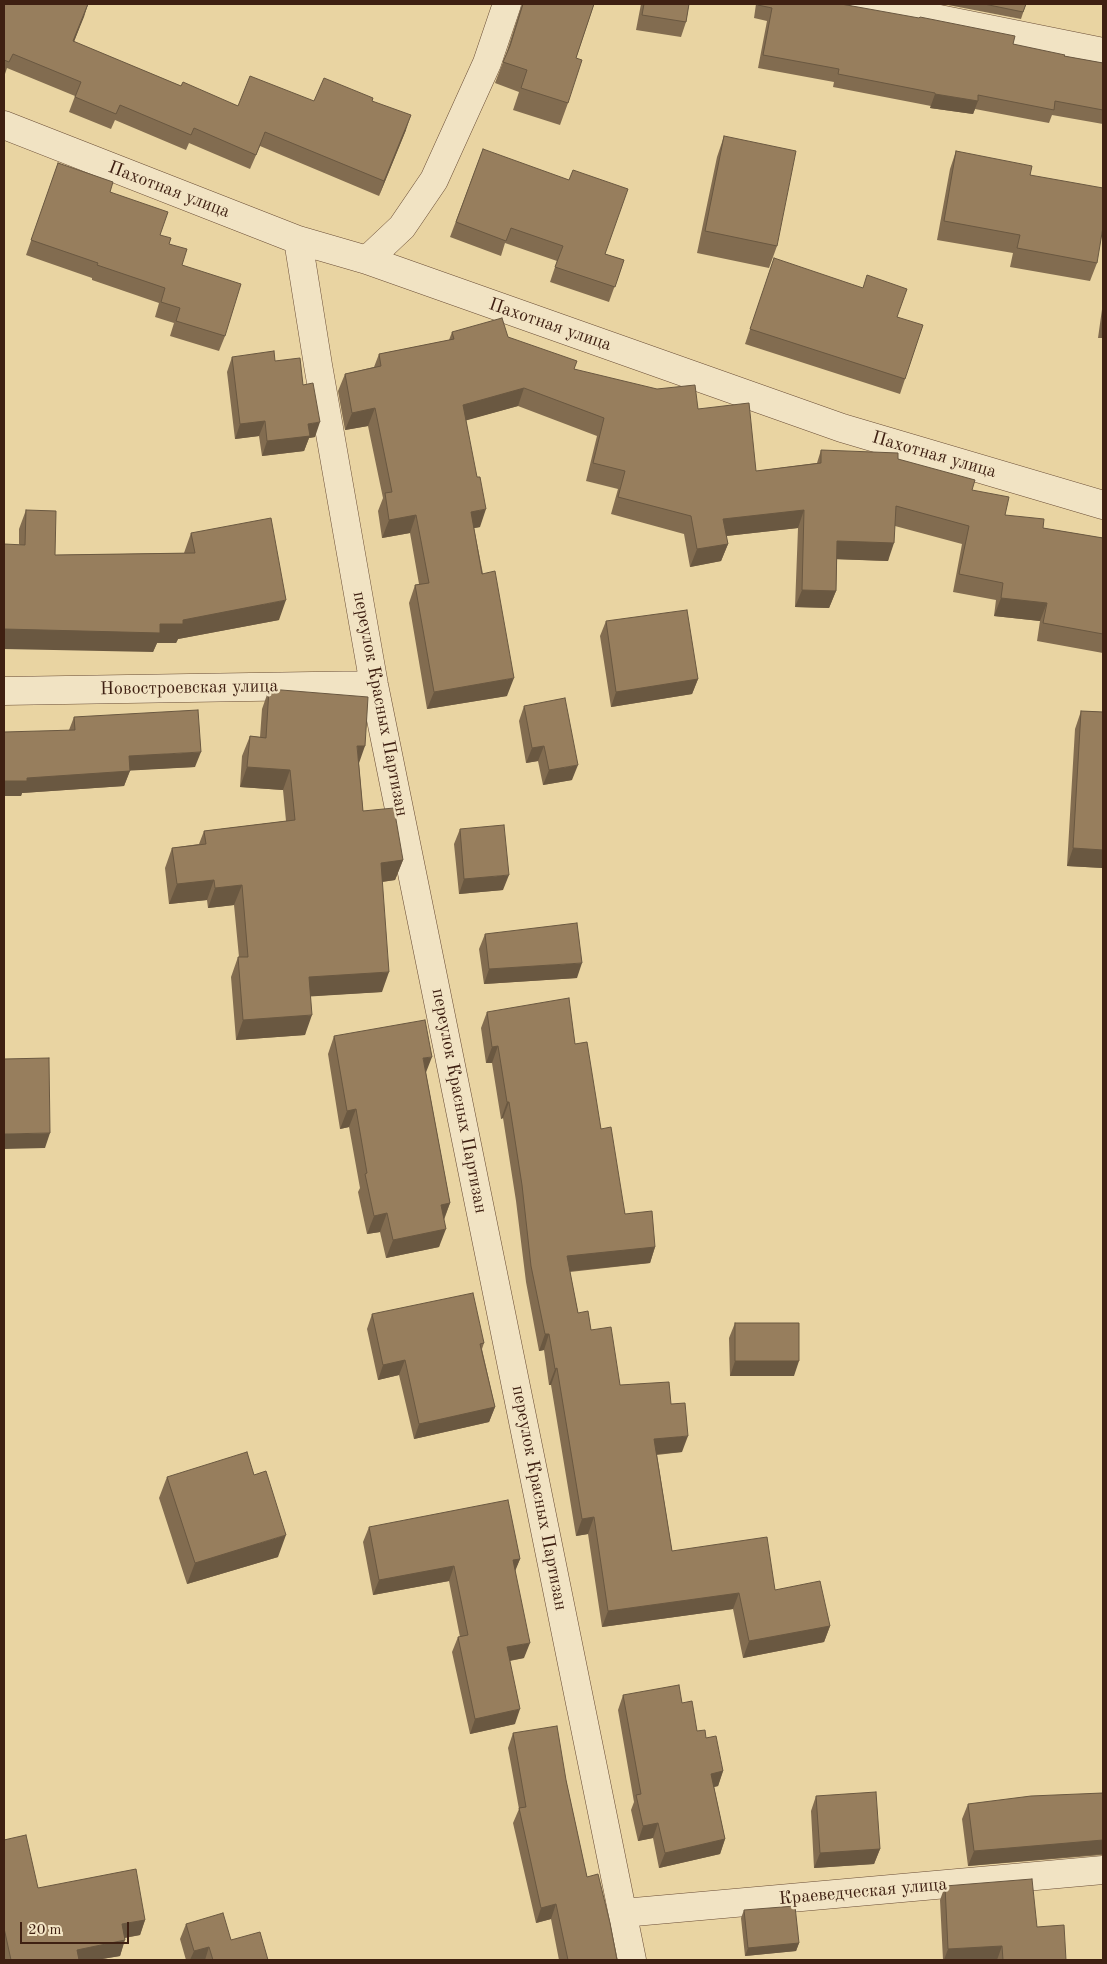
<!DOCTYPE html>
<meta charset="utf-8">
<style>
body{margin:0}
#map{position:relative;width:1107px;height:1964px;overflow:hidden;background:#e9d4a2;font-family:"Old Standard TT",serif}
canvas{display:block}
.frame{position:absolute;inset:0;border:5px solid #3f2012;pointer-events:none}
.scale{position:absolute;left:20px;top:1922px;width:109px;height:22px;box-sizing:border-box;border:2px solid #3f2012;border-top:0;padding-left:6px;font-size:15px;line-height:18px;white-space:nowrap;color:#3f2012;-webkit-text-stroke:4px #f1e3c3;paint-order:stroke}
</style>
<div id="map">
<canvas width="1107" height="1964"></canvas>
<div class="frame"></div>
<div class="scale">20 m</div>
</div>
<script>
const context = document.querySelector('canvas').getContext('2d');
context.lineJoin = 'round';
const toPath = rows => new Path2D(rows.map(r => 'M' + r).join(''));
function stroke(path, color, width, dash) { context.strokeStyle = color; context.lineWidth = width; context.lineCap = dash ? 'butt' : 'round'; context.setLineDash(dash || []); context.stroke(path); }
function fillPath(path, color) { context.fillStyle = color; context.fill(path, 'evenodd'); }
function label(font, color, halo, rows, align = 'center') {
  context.font = font + ' "Old Standard TT",serif'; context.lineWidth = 4.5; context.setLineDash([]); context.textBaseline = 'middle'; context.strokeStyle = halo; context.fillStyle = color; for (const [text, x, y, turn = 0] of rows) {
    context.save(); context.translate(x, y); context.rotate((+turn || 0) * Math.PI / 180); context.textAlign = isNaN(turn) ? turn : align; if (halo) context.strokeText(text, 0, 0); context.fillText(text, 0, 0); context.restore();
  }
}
const minor = toPath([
 [865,4,1103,52],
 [4,125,298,240,367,260,842,428,1103,505],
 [298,240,318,365,374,685,632,1960],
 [367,260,402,227,434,180,487,63,507,4],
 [4,691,374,685],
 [623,1913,1103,1870]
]);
stroke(minor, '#6a4d36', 29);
stroke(minor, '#f1e3c3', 28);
fillPath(toPath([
 [4,4,88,4,74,42,181,86,238,106,314,101,372,101,406,130,379,196,260,146,250,169,189,143,186,150,115,120,111,129,69,112,75,96,7,68,4,77],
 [522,4,594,4,576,58,568,103,560,125,513,110,519,92,495,83,506,54],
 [641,4,689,4,686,22,681,37,636,30],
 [756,4,841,4,1064,56,1103,63,1103,124,1052,115,1049,123,975,109,973,114,930,108,931,106,833,87,834,82,758,68,767,21,754,18],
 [943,4,1026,4,1021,19],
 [724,136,777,246,769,268,697,253,717,157],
 [483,149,605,254,624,260,609,302,550,282,557,261,505,243,501,256,450,237],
 [956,151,1030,175,1097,263,1090,281,1010,267,1013,253,937,240,950,169],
 [58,163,110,192,169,244,225,336,219,351,170,336,174,323,155,317,159,303,92,280,92,278,26,255],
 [769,273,862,288,897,317,905,379,900,394,745,344],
 [1103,302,1103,338,1098,338],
 [452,332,508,337,574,369,698,409,756,471,817,463,821,450,898,459,972,490,1005,515,1043,528,1103,538,1103,653,1037,641,1040,621,994,616,996,600,953,592,962,544,895,526,888,561,837,559,836,591,829,608,795,607,798,528,726,536,728,544,721,561,690,567,684,534,611,514,618,489,586,481,597,436,518,406,466,420,480,527,474,528,507,696,427,709,409,603,415,585,419,584,410,533,382,538,378,511,383,498,368,426,345,430,338,391,345,374,374,367,379,354,449,340],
 [232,357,275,361,303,385,315,437,309,438,304,451,262,456,259,436,235,439,227,372],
 [26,510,55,555,184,553,191,533,279,620,178,639,176,643,157,643,153,652,19,544,19,529],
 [606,621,698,679,692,694,611,707,600,636],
 [269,689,359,764,363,811,403,860,395,880,382,882,382,992,311,996,305,1035,236,1040,231,977,238,957,239,957,234,905,208,908,207,900,169,904,165,868,172,848,199,844,204,831,286,821,283,790,240,787,242,756,250,736,260,737,262,709],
 [524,706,572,780,543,785,538,761,526,763,519,721],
 [1081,711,1103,712,1103,868,1067,866,1075,729],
 [74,717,195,767,130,770,124,786,22,793,21,796,4,796,69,730],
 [460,829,503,890,459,894,454,844],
 [485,934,577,978,484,984,479,949],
 [487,1012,575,1044,601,1129,625,1214,655,1247,650,1263,570,1272,578,1313,591,1330,620,1385,671,1404,682,1452,657,1455,672,1551,775,1590,830,1626,824,1642,743,1658,733,1609,602,1627,588,1534,576,1536,551,1385,549,1385,544,1350,539,1351,526,1282,516,1201,503,1118,501,1119,492,1063,486,1063,481,1028],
 [334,1036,426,1073,450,1203,444,1220,439,1247,386,1258,380,1232,367,1234,358,1192,360,1188,349,1127,340,1129,328,1054],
 [372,1314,484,1343,482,1349,495,1407,489,1422,414,1439,399,1375,378,1380,367,1329],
 [735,1323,794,1376,730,1376,729,1338],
 [167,1477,278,1557,187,1584,159,1498],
 [369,1527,520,1559,515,1570,524,1658,510,1661,515,1724,470,1734,452,1652,458,1637,460,1637,449,1581,373,1595,363,1542],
 [623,1695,682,1703,697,1731,706,1738,723,1771,718,1786,714,1787,725,1839,720,1854,659,1868,653,1838,638,1841,631,1810,634,1802,618,1710],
 [513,1733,566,1780,587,1877,617,1960,559,1960,551,1919,536,1923,513,1823,519,1809,508,1748],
 [1103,1793,1103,1855,968,1866,962,1819,968,1804],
 [816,1796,880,1849,874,1864,814,1868,811,1811],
 [4,1840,38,1888,145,1920,140,1935,125,1938,120,1956,96,1960,4,1960],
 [945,1886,1037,1927,1066,1960,943,1960,940,1900],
 [744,1910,799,1943,796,1951,745,1956,741,1918],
 [186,1924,231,1940,268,1960,186,1960,180,1939]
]), '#826c50');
fillPath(toPath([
 [88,4,84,17,68,56,73,41],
 [935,94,978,101,973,114,930,108],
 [411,115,406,130,379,196,384,181],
 [524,388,518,406,457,423,463,405],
 [375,408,368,426,345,430,352,413],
 [265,421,259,436,235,439,240,424],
 [320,422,315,437,309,438,304,451,262,456,267,441,308,424],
 [486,509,480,527,464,530,471,512],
 [804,510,798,528,717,537,723,519],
 [416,515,410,533,382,538,389,520],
 [837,541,894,543,888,561,831,559],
 [728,544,721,561,690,567,697,549],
 [802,590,836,591,829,608,795,607],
 [1001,598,1047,603,1040,621,994,616],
 [286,600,279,620,178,639,176,643,157,643,153,652,4,649,4,629,160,624],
 [514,678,507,696,427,709,434,692],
 [698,679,692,694,611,707,616,692],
 [357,746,365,746,358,766],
 [544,746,538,761,526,763,532,748],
 [201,752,195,767,123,771,129,756],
 [578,765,572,780,543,785,549,770],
 [247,767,290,770,283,790,240,787],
 [130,771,124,786,22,793,21,796,4,796,4,781,27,778],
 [1073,848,1103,850,1103,868,1067,866],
 [403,860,395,880,374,883,381,863],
 [509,875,503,890,459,894,464,879],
 [214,880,207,900,169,904,177,884],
 [242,885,234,905,208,908,215,888],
 [582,963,577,978,484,984,489,969],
 [389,972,382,992,302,997,309,977],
 [312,1015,305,1035,236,1040,243,1020],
 [498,1046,492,1063,486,1063,492,1047],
 [432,1057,425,1075,423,1058],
 [507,1102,509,1102,503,1118,501,1119],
 [356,1109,349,1127,340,1129,347,1111],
 [50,1133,45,1148,4,1149,4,1134],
 [450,1203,443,1221,441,1205],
 [387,1213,380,1232,367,1234,374,1216],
 [446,1229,439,1247,386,1258,393,1240],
 [655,1247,650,1263,561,1272,567,1256],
 [545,1334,549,1334,544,1350,539,1351],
 [405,1360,399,1375,378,1380,383,1365],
 [735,1361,799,1361,794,1376,730,1376],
 [557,1368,551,1385,549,1385,555,1369],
 [495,1407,489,1422,414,1439,419,1424],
 [688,1436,682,1452,648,1455,654,1439],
 [594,1517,588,1534,576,1536,582,1519],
 [286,1535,278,1557,187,1584,195,1563],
 [520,1559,514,1574,513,1560],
 [454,1566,449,1581,373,1595,379,1580],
 [739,1593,733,1609,602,1627,608,1611],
 [830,1626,824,1642,743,1658,749,1641],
 [530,1643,524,1658,502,1662,507,1647],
 [520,1709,515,1724,470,1734,475,1719],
 [723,1771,718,1786,705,1789,711,1774],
 [658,1823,653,1838,638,1841,643,1826],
 [725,1839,720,1854,659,1868,665,1853],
 [1103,1840,1103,1850,1102,1854,968,1866,974,1851],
 [880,1849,874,1864,814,1868,820,1853],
 [556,1904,551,1919,536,1923,541,1908],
 [145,1920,140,1935,117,1939,122,1924],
 [125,1940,120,1956,96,1960,73,1960,77,1950],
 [799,1943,796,1951,745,1956,748,1948],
 [1002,1946,997,1960,944,1960,948,1949],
 [209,1947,205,1960,190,1960,194,1951]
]), '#6a5841');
const building = toPath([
 [4,4,88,4,73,41,181,86,183,82,238,106,250,76,314,101,324,78,373,98,372,101,411,115,384,181,265,132,256,155,194,128,191,135,120,105,116,114,75,97,81,82,13,54,9,62,4,60,4,4],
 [523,4,594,4,576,58,582,60,568,103,521,88,527,70,503,62,510,46,523,4],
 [644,4,689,4,686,22,642,15,644,4],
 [759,4,841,4,919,18,920,17,1015,36,1013,44,1065,55,1064,56,1103,63,1103,110,1055,101,1054,110,978,95,978,101,935,94,935,93,838,74,839,69,763,55,772,8,758,5,759,4],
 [984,4,1026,4,1023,12,984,4],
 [724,136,796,151,777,246,705,231,724,136],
 [483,149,569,180,573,170,628,189,605,254,624,260,615,287,555,267,563,246,511,228,506,241,456,222,483,149],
 [956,151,1032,166,1030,175,1103,188,1103,227,1097,263,1017,248,1020,235,944,221,956,151],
 [58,163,113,182,110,192,168,212,160,235,171,238,169,244,187,249,182,265,241,284,225,336,176,321,180,308,161,302,165,288,97,265,98,263,31,240,58,163],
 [774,258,863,288,867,275,907,289,897,317,923,325,905,379,750,329,774,258],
 [502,318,508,337,577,361,574,369,657,389,695,385,698,409,749,403,756,471,821,463,821,450,898,453,898,459,975,480,972,490,1009,497,1005,515,1044,519,1043,528,1103,538,1103,634,1043,623,1047,603,1001,598,1003,583,959,574,969,526,896,506,894,543,837,541,836,591,802,590,804,510,723,519,728,544,697,549,691,516,618,497,625,471,593,463,604,418,524,388,463,405,477,477,480,477,486,509,471,512,482,574,495,571,514,678,434,692,415,585,429,583,416,515,389,520,385,493,392,492,375,408,352,413,345,374,381,366,379,354,454,339,452,332,502,318],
 [274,351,275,361,300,358,303,385,313,383,320,422,308,424,310,436,267,441,265,421,240,424,232,357,274,351],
 [26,510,56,511,55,555,195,553,191,533,271,518,286,600,183,620,183,624,160,624,160,633,4,629,4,544,25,545,26,510],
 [687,610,698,679,616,692,606,621,687,610],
 [269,689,368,697,365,746,357,746,363,811,394,808,403,860,381,863,389,972,309,977,312,1015,243,1020,238,957,248,957,242,885,215,888,214,880,177,884,172,848,206,844,204,831,295,820,290,770,247,767,250,736,266,738,269,689],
 [565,698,578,765,549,770,544,746,532,748,524,706,565,698],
 [198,710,201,752,129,756,130,771,27,778,27,781,4,781,4,732,75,730,74,717,198,710],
 [1081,711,1103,712,1103,850,1073,848,1081,711],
 [504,825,509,875,464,879,460,829,504,825],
 [577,923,582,963,489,969,485,934,577,923],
 [569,998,575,1044,587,1042,601,1129,611,1127,625,1214,652,1211,655,1247,567,1256,578,1313,588,1311,591,1330,611,1327,620,1385,669,1382,671,1404,685,1403,688,1436,654,1439,672,1551,767,1537,775,1590,820,1581,830,1626,749,1641,739,1593,608,1611,594,1517,582,1519,557,1368,555,1369,549,1334,545,1334,531,1266,522,1185,509,1102,507,1102,498,1046,492,1047,487,1012,569,998],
 [425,1020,432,1057,423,1058,450,1203,441,1205,446,1229,393,1240,387,1213,374,1216,365,1174,367,1173,356,1109,347,1111,334,1036,425,1020],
 [49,1058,50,1133,4,1134,4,1059,49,1058],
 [473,1293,484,1343,480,1344,495,1407,419,1424,405,1360,383,1365,372,1314,473,1293],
 [735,1323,799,1323,799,1361,735,1361,735,1323],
 [247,1452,254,1475,266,1471,286,1535,195,1563,167,1477,247,1452],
 [508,1500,520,1559,513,1560,530,1643,507,1647,520,1709,475,1719,458,1637,468,1635,454,1566,379,1580,369,1527,508,1500],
 [679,1685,682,1703,692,1701,697,1731,705,1730,706,1738,716,1736,723,1771,711,1774,725,1839,665,1853,658,1823,643,1826,636,1795,641,1794,623,1695,679,1685],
 [557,1726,566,1780,587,1877,598,1874,610,1923,617,1960,568,1960,556,1904,541,1908,519,1808,526,1807,513,1733,557,1726],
 [876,1792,880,1849,820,1853,816,1796,876,1792],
 [1103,1793,1103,1840,974,1851,968,1804,1031,1796,1103,1793],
 [26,1835,38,1888,136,1869,145,1920,122,1924,125,1940,77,1950,79,1960,11,1960,4,1928,4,1840,26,1835],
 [1032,1879,1037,1927,1064,1925,1066,1960,1003,1960,1002,1946,948,1949,945,1886,1032,1879],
 [795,1906,799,1943,748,1948,744,1910,795,1906],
 [223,1913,231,1940,260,1932,268,1960,213,1960,209,1947,194,1951,186,1924,223,1913]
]);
fillPath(building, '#977e5d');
stroke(building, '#6a5841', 1);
label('18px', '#3f2012', '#f1e3c3', [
 ["Пахотная улица",169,190,21],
 ["Пахотная улица",550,325,19],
 ["Пахотная улица",934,455,16],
 ["Новостроевская улица",189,688,-1],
 ["переулок Красных Партизан",380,704,79],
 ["переулок Красных Партизан",459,1101,79],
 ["переулок Красных Партизан",539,1498,79],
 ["Краеведческая улица",863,1892,-5]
]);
</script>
